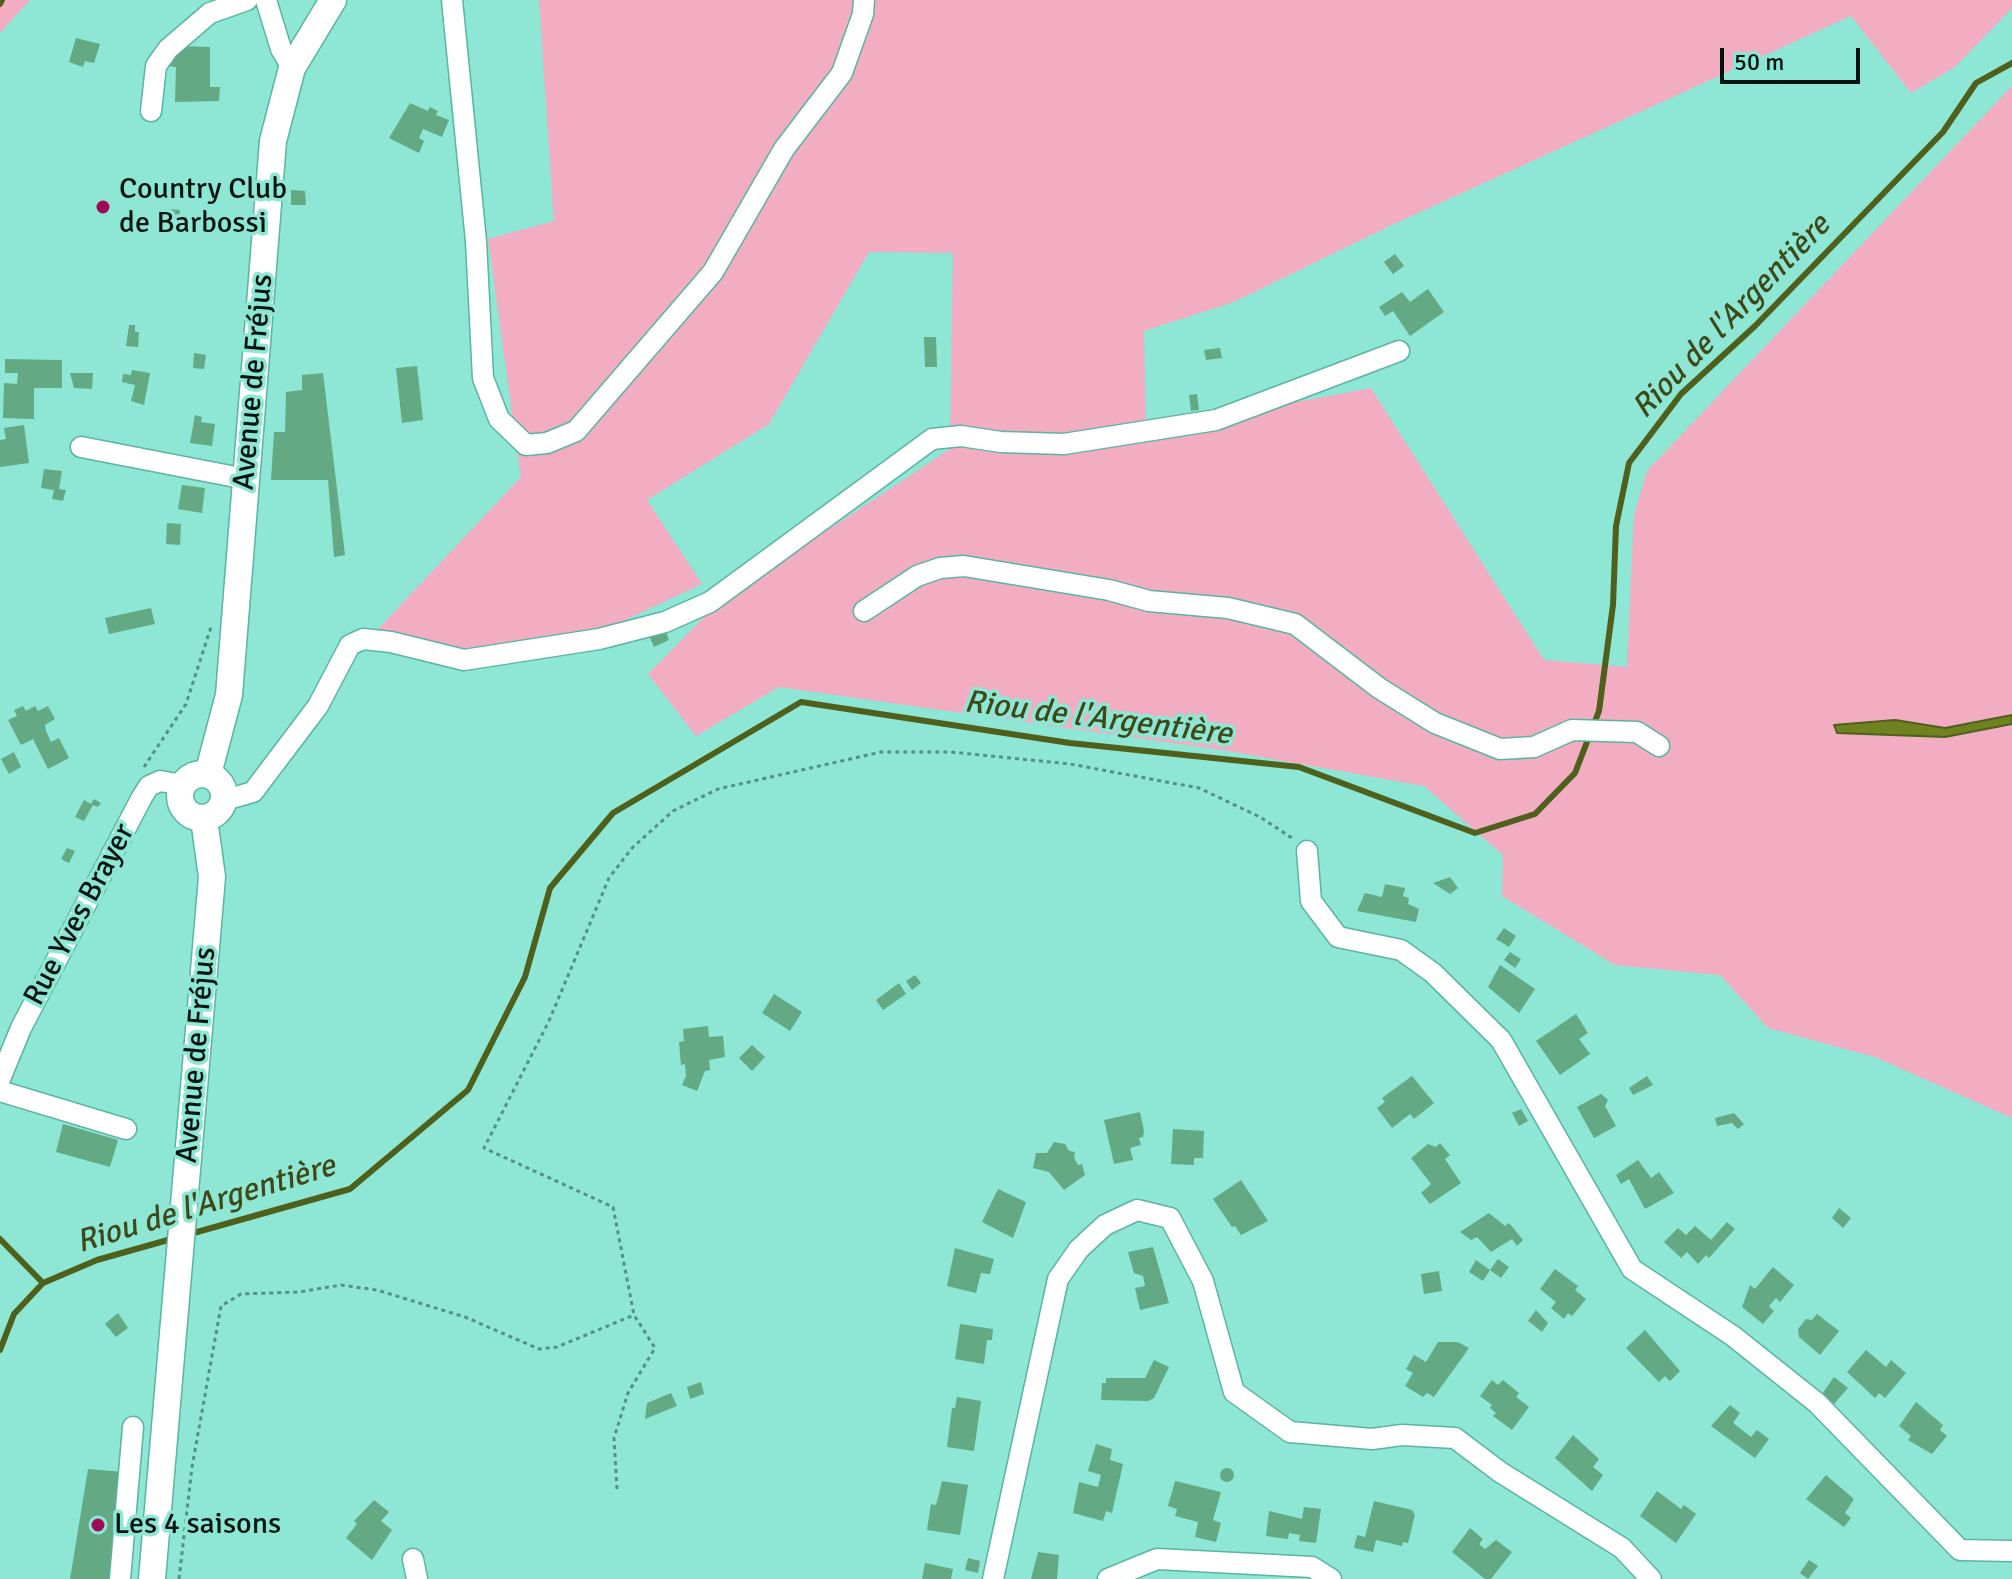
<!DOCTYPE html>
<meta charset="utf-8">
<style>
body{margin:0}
#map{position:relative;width:2012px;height:1579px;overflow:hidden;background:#8de7d4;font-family:Signika,sans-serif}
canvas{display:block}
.scale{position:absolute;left:1720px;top:48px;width:140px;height:36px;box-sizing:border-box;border:4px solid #001410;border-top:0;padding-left:10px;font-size:24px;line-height:28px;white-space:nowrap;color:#001410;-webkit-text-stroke:6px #8de7d4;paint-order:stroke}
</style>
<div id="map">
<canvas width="2012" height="1579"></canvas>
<div class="scale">50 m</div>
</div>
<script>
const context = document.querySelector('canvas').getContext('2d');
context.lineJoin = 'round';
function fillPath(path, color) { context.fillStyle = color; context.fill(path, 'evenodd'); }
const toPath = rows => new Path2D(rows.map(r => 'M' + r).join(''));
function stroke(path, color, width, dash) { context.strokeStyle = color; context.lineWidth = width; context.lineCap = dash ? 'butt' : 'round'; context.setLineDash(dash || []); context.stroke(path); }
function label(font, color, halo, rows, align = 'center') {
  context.font = font + ' Signika,sans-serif'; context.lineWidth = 7; context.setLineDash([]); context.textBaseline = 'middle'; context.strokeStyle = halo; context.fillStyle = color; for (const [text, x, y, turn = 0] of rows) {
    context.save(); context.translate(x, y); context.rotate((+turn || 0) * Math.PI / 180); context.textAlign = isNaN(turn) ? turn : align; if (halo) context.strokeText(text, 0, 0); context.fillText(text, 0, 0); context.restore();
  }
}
fillPath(toPath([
 [0,0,30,0,0,33],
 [539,0,2012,0,2012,8,1955,67,1911,93,1851,16,1394,224,1234,302,1144,331,1146,430,1371,388,1544,660,1627,667,1634,515,1647,471,2012,86,2012,1118,1875,1057,1768,1028,1720,975,1615,965,1502,896,1503,855,1424,786,1222,750,779,687,696,736,648,674,719,602,950,449,953,253,869,252,769,424,647,500,702,584,606,629,484,667,362,646,521,477,488,239,554,221]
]), '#f2adc2');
const water = toPath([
 [2012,715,2012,724,1945,737,1837,733,1834,725,1895,720,1945,728,2012,715]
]);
fillPath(water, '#708120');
stroke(water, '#4e601b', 2);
stroke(toPath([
 [0,4,2,0],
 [190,1234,350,1189,468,1090,525,977,550,888,613,813,801,702,1070,743,1299,767,1475,833,1535,814,1575,773,1599,711,1613,605,1616,526,1629,463,1681,394,1755,326,1943,132,1976,83,2012,63],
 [0,1239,43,1283],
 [0,1350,14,1314,43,1283,97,1260,175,1238]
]), '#4e601b', 6);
fillPath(toPath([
 [76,38,100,44,94,63,85,61,83,67,69,62],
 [179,46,210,47,210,87,220,87,219,101,175,102,176,67,167,66],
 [410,103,428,111,430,107,438,111,436,115,449,120,442,137,423,129,419,138,424,141,419,153,389,138],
 [291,190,305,191,306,205,291,205],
 [169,209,180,210,179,224,168,224],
 [1395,254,1404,266,1393,274,1384,262],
 [1428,289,1444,312,1410,336,1393,311,1385,316,1379,307,1402,292,1410,302],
 [129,325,135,325,135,332,139,332,138,347,126,346],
 [924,337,936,337,937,367,925,367],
 [1220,348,1222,358,1206,360,1204,350],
 [194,353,206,355,204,369,193,368],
 [5,359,62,360,62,388,34,388,34,419,3,418,4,383,17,384,18,373,5,373],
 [417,366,423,420,402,423,396,368],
 [132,370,150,373,144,405,131,401,135,385,122,382,123,374,131,375],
 [70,373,93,373,92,389,74,388],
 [323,373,345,555,334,557,328,480,271,480,274,432,285,432,286,392,302,390,302,375],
 [1197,394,1199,410,1191,411,1189,395],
 [195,415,202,417,201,422,215,424,212,446,190,443],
 [24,425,29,463,0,467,0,440,6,439,4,428],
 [44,469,62,471,59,489,66,490,63,501,52,499,54,490,41,488],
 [182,485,205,488,202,513,178,509],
 [167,523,181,524,180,545,166,544],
 [151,608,155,624,109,634,105,618],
 [664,627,669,640,654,647,648,633],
 [23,706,26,711,35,706,38,711,48,706,55,719,45,725,46,731,51,742,59,738,69,758,48,769,33,739,21,745,8,720,17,716,14,710],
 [14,752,21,767,9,774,1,759],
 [94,799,101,803,98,807,93,805,84,821,75,817,84,800,91,804],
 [67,848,75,851,69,863,61,859],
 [1450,877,1458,888,1450,894,1433,883],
 [1385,884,1405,888,1403,896,1409,898,1408,904,1419,909,1416,922,1357,911,1365,893,1382,897],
 [1504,928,1516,936,1509,947,1496,939],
 [1510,952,1521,959,1515,968,1504,960],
 [1500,965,1535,989,1519,1013,1488,987],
 [915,975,921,983,912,990,906,981],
 [899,983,906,994,883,1010,876,1000],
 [774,994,802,1012,790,1031,762,1013],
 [1576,1014,1588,1033,1579,1039,1590,1054,1560,1075,1536,1041],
 [708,1026,709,1037,723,1036,725,1057,709,1060,710,1070,705,1071,697,1091,682,1085,686,1076,685,1064,681,1065,679,1042,684,1041,683,1029],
 [752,1045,765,1057,752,1071,739,1058],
 [1412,1076,1434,1103,1414,1119,1410,1114,1392,1128,1377,1108,1385,1102,1382,1098],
 [1647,1076,1653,1085,1633,1095,1629,1088],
 [1601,1094,1608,1100,1605,1106,1616,1126,1594,1138,1577,1107],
 [1521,1109,1528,1121,1519,1126,1512,1113],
 [1140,1112,1144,1131,1143,1137,1139,1138,1141,1145,1130,1148,1133,1160,1114,1164,1104,1120],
 [1734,1113,1744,1124,1738,1129,1732,1123,1717,1126,1715,1118],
 [63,1124,118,1140,110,1167,56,1152],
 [1173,1129,1204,1131,1203,1158,1194,1158,1194,1165,1171,1164],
 [1054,1142,1065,1144,1069,1151,1075,1152,1074,1158,1078,1165,1082,1164,1085,1175,1064,1190,1049,1172,1033,1168,1036,1153,1047,1153],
 [1440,1143,1450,1155,1445,1159,1461,1183,1430,1204,1421,1193,1431,1184,1411,1158,1428,1144,1436,1147],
 [1638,1160,1651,1178,1659,1172,1674,1193,1645,1209,1629,1179,1621,1184,1616,1175],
 [1241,1180,1268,1221,1241,1235,1235,1226,1232,1227,1213,1199],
 [998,1189,1026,1202,1013,1238,982,1222],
 [1839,1208,1851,1218,1843,1228,1832,1218],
 [1489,1213,1505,1226,1509,1223,1523,1240,1517,1246,1512,1239,1491,1252,1477,1237,1471,1240,1460,1232],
 [1727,1222,1735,1229,1709,1258,1706,1255,1698,1264,1687,1252,1681,1258,1664,1242,1678,1228,1686,1235,1695,1226,1711,1240],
 [1153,1247,1169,1303,1140,1310,1135,1288,1145,1286,1143,1276,1134,1273,1128,1252],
 [955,1248,994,1259,990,1274,981,1273,976,1293,947,1286],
 [1498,1259,1509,1267,1501,1278,1490,1270],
 [1476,1260,1490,1270,1483,1281,1469,1272],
 [1773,1267,1794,1285,1780,1302,1776,1298,1769,1306,1774,1311,1763,1324,1742,1307,1750,1285,1755,1289],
 [1555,1269,1578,1286,1575,1290,1586,1299,1572,1316,1568,1313,1564,1319,1551,1308,1556,1302,1540,1289],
 [1439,1271,1442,1291,1424,1294,1421,1274],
 [1536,1310,1548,1323,1542,1332,1528,1321],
 [118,1313,128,1328,116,1337,105,1324],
 [1817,1314,1839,1331,1820,1355,1799,1337,1798,1329,1806,1319,1812,1320],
 [960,1324,993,1329,992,1340,987,1340,984,1364,955,1359],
 [1645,1330,1680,1371,1670,1381,1665,1376,1659,1382,1626,1348],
 [1438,1342,1458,1342,1469,1348,1434,1397,1427,1393,1423,1397,1405,1386,1413,1373,1406,1369,1414,1355,1426,1362],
 [1866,1350,1886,1367,1891,1360,1906,1373,1885,1398,1879,1393,1875,1398,1847,1372],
 [1154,1360,1169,1367,1154,1398,1148,1401,1101,1400,1102,1383,1106,1383,1106,1378,1145,1378],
 [1834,1377,1848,1388,1834,1404,1822,1394],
 [1492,1380,1498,1385,1503,1380,1519,1393,1516,1397,1529,1407,1512,1430,1493,1416,1496,1413,1490,1408,1492,1405,1480,1396],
 [701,1382,704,1394,690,1399,687,1387],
 [671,1393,677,1406,645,1419,647,1403],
 [957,1397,981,1401,974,1451,947,1447,952,1408,955,1408],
 [1916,1402,1943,1425,1940,1430,1947,1436,1932,1454,1908,1440,1911,1436,1899,1426],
 [1730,1405,1740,1413,1733,1423,1751,1437,1757,1430,1769,1439,1755,1458,1711,1426],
 [1573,1435,1599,1459,1593,1467,1603,1475,1592,1491,1555,1458],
 [1096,1444,1112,1449,1110,1460,1123,1464,1112,1513,1106,1511,1103,1521,1073,1513,1079,1482,1098,1487,1101,1475,1088,1471],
 '1220 1475a7 7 0 1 1 14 0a7 7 0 1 1-14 0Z',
 [88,1469,123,1472,111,1579,70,1579],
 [1826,1475,1854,1499,1845,1513,1851,1518,1844,1527,1806,1499],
 [942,1481,968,1485,960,1535,927,1530,931,1504,936,1505],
 [1175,1481,1221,1492,1213,1520,1221,1523,1216,1542,1195,1537,1198,1522,1175,1516,1177,1509,1168,1506],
 [1657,1491,1681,1509,1684,1505,1696,1514,1676,1543,1640,1516],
 [374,1500,389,1512,381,1521,392,1530,372,1560,346,1538,357,1524,354,1521],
 [1374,1501,1412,1510,1415,1515,1408,1543,1403,1542,1402,1546,1376,1540,1373,1552,1354,1548,1357,1535,1365,1537],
 [1304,1507,1321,1509,1316,1543,1299,1541,1300,1535,1289,1533,1288,1539,1266,1536,1269,1511,1302,1519],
 [1470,1528,1483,1539,1479,1544,1485,1549,1496,1540,1512,1552,1491,1579,1485,1579,1452,1552],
 [1038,1552,1059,1555,1057,1579,1031,1579],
 [968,1558,980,1561,978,1573,965,1570],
 [1809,1560,1818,1566,1808,1579,1800,1573],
 [925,1563,953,1569,951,1579,922,1579]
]), '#63a983');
const minor = toPath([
 [266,0,281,49,292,68],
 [452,0,476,241,483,378,499,419,526,445,547,443,576,431,713,272,784,149,842,73,863,14,864,0],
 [151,111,156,66,168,49,210,13,247,0],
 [81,447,246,479],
 [864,611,917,576,940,568,964,566,1109,590,1149,601,1228,608,1295,624,1379,688,1435,723,1500,749,1534,747,1572,730,1637,732,1659,746],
 [225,800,253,792,318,706,350,645,363,639,391,642,464,660,599,639,665,622,710,602,932,439,961,436,1001,442,1064,444,1216,420,1399,351],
 [1307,851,1311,901,1338,937,1401,950,1433,973,1501,1040,1632,1269,1733,1336,1817,1403,1960,1550,2012,1551],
 [0,1079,21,1028,142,797,149,786,160,781,183,785],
 [0,1091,126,1129],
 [413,1559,417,1579],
 [120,1579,133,1427],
 [993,1579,1058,1279,1079,1249,1105,1225,1137,1210,1170,1218,1203,1281,1234,1392,1290,1432,1372,1439,1402,1435,1455,1438,1500,1472,1622,1548,1651,1579],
 [1108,1579,1157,1559,1312,1567,1331,1579]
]);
const major = toPath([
 '180 796a22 22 0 1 1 44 0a22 22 0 1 1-44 0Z',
 [208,774,229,695,273,141,292,68,333,0],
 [152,1579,212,877,204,819]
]);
stroke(minor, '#5ab4a3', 23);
stroke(major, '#5ab4a3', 29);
stroke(toPath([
 [144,767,186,704,211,627],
 [617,1489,614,1438,628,1393,655,1348,634,1315,613,1207,484,1148,549,1021,609,878,632,848,673,811,718,789,881,752,951,752,1070,764,1199,788,1260,817,1292,838],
 [179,1579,192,1467,221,1306,241,1294,299,1292,341,1285,377,1290,465,1317,539,1349,557,1347,634,1315]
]), '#539184', 3, [4, 4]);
stroke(minor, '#fff', 20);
stroke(major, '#fff', 26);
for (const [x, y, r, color] of [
 [103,207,8,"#9e0a55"],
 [98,1525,8,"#9e0a55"]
]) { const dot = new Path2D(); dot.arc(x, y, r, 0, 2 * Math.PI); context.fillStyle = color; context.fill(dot); stroke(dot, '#8de7d4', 3); }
label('30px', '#001410', '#8de7d4', [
 ["Country Club",119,190],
 ["de Barbossi",119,224],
 ["Les 4 saisons",114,1525]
], 'left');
label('30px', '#001410', '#8de7d4', [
 ["Avenue de Fréjus",254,382,-85],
 ["Rue Yves Brayer",80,915,-62],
 ["Avenue de Fréjus",197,1055,-85]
]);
label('italic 32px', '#3f4918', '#8de7d4', [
 ["Riou de l'Argentière",1732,317,-46],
 ["Riou de l'Argentière",1098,719,7],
 ["Riou de l'Argentière",206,1205,-17]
]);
</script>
